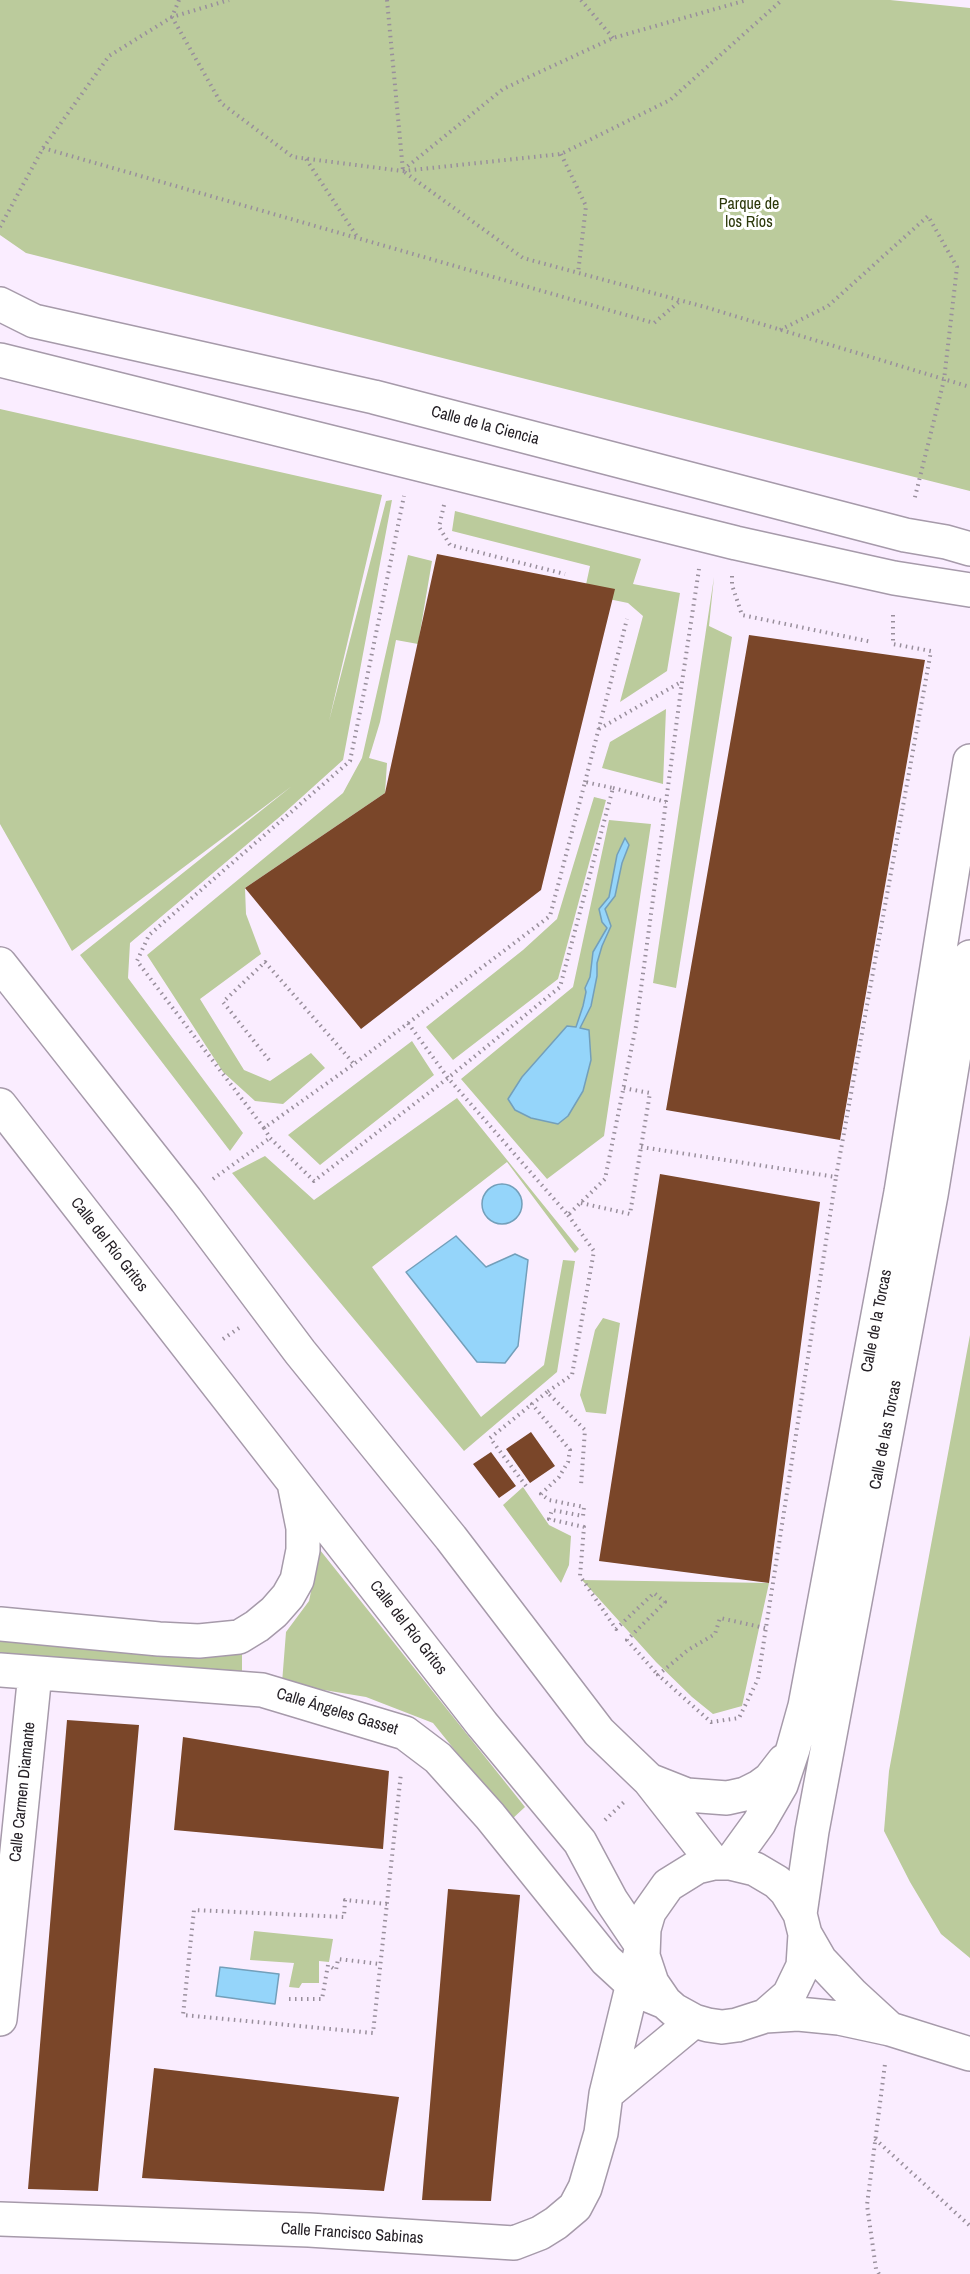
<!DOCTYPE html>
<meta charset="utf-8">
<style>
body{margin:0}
canvas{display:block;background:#faedff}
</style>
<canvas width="970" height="2274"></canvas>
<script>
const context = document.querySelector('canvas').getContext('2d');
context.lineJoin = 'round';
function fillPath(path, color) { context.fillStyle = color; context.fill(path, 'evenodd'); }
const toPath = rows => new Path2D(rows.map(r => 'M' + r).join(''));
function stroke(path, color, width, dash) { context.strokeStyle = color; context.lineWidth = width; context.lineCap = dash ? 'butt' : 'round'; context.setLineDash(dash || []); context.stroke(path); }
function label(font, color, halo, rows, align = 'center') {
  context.font = font + ' "Archivo Narrow",sans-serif'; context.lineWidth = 6; context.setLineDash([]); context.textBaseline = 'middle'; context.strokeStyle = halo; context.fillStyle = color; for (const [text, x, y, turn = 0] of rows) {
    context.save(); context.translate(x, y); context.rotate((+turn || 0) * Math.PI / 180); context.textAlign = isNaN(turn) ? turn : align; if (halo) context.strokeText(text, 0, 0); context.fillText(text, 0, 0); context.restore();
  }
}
fillPath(toPath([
 [0,0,890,0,970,8,970,491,26,253,0,235],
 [0,409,382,495,329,721,386,501,392,500,343,760,283,814,130,943,128,978,243,1133,230,1151,80,955,292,786,72,951,0,824],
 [455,511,641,559,633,584,680,593,667,671,620,702,643,616,628,603,584,594,590,566,452,531],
 [408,555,432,561,418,644,396,640,380,722,369,758,387,763,385,793,245,888,246,914,261,954,200,999,244,1070,270,1081,311,1053,325,1068,283,1104,255,1101,223,1072,147,955,343,793,362,758],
 [714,577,709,626,732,637,676,988,653,983],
 [666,709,663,784,602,768,610,742],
 [594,797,606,800,558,979,453,1060,426,1027,523,950,557,919],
 [609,820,651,824,604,1136,547,1179,461,1079,573,987],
 [412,1041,434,1075,320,1165,288,1135],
 [457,1098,579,1249,575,1253,507,1162,372,1267,481,1417,544,1365,563,1260,575,1261,557,1372,464,1451,232,1173,265,1156,314,1200],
 [603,1318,620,1323,606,1414,586,1412,580,1395,595,1330],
 [970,1335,970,1958,941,1934,910,1882,884,1831,889,1771],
 [523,1487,549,1525,571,1536,569,1565,561,1583,503,1505],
 [320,1550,525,1807,511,1820,433,1723,366,1697,282,1683,286,1632,309,1601],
 [582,1580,769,1583,742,1706,713,1714,692,1697,656,1662],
 [0,1637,218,1657,242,1652,242,1679,0,1656],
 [254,1931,333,1939,329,1962,319,1961,319,1983,302,1983,299,1988,289,1987,294,1963,250,1960]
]), '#bbcb9c');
const water = toPath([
 [625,838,629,845,622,863,615,896,605,909,611,926,602,946,597,963,597,976,591,1006,580,1028,589,1030,591,1060,583,1091,568,1116,558,1124,531,1118,515,1110,508,1099,522,1077,567,1026,576,1027,583,1006,586,992,585,988,590,977,593,952,607,928,602,922,599,909,609,897,617,855,625,838],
 '482 1204a20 20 0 1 1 40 0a20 20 0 1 1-40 0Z',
 [456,1236,486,1267,515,1254,528,1260,518,1346,505,1363,477,1362,406,1272,456,1236],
 [220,1967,279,1974,275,2004,216,1996,220,1967]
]);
fillPath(water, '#95d5fa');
stroke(water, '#739fba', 1.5);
fillPath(toPath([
 [437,554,615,589,541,890,361,1029,245,888,385,793],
 [749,635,925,660,840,1140,666,1110],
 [660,1174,820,1202,769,1583,599,1561],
 [531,1432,555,1466,530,1483,506,1449],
 [491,1452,516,1486,499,1498,473,1464],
 [67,1720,139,1725,98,2191,28,2189],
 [183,1737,389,1771,383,1849,174,1830],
 [448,1889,520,1895,491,2201,422,2200],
 [154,2068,399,2097,384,2191,142,2178]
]), '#7a4629');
const minor = toPath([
 [0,304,34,321,374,397,905,535,946,542,970,549],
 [0,360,736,543,894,578,970,590],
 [0,964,186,1200,300,1352,451,1538,599,1732,649,1780,714,1863],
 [0,1105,482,1724,580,1842,611,1900,642,1946,606,2094,601,2133,585,2188,575,2207,556,2223,540,2233,514,2243,309,2230,0,2219],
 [0,1624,159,1639,199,1641,239,1637,257,1626,274,1612,288,1596,297,1580,303,1550,303,1528,295,1488],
 [0,1670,262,1690,405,1733,438,1758,490,1816,606,1960,632,1984,648,1995,665,2002],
 [649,1780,687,1795,727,1798,745,1794,759,1787,770,1779,784,1761],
 [730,1863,759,1823,781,1785,793,1749,805,1706,901,1192,970,761],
 [800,1914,812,1831,931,1195,970,957],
 [805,1934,803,1966,789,1995,765,2016,737,2025,722,2027,708,2025,694,2021,674,2010,665,2002,652,1983,643,1956,644,1929,649,1912,668,1885,697,1867,714,1863,730,1863,755,1869,777,1882,786,1891,800,1914,805,1934,820,1960,853,1995,890,2029],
 [765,2016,798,2014,839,2018,890,2029,970,2054],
 [0,2019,35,1673],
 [606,2094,694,2021]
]);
stroke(minor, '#a69aaa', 36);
stroke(toPath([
 [179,0,172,17,221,103,293,157,403,171,561,154,670,100,782,0],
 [387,0,403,171,523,258,705,307,970,387],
 [581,0,613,38],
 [43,148,654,323,680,301],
 [561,154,586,206,578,273],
 [306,159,358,238],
 [403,170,503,89,613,38,747,0],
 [0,227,43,148,109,56,172,17,229,0],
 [780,330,828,306,928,216,957,267,944,380,914,501],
 [444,505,439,527,450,545,565,574],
 [732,576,732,585,742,615,872,642],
 [599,729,681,682],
 [585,782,627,619],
 [613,788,666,802],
 [408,1023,448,1078,568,1215,605,1179,636,1026,682,682,699,569],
 [269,1060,223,1002,265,962,354,1064,264,1128,137,961,149,935,350,761,404,496],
 [264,1128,270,1138,314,1181,448,1078,560,987,613,788,585,782,550,916,354,1064],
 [641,1147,836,1177,931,651,893,644,893,611],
 [213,1179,270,1138],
 [581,1203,630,1214,650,1093,623,1088],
 [568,1215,594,1251,572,1375,547,1392,585,1430,581,1485],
 [223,1339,239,1328],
 [547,1392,532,1404,570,1450,568,1462,559,1477,541,1494,549,1500,584,1507,583,1516,552,1510,549,1519,584,1527,580,1576,616,1629,654,1593,665,1602,627,1640,658,1675],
 [526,1486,490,1438,532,1404],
 [765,1628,720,1618,715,1634,688,1650,658,1675,711,1722,739,1718,758,1679,836,1177],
 [605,1820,624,1802],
 [387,1904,345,1900,344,1917,194,1910,183,2015,373,2033,401,1773],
 [289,1999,322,1999,328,1965,336,1970,338,1959,380,1964],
 [875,2139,970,2226],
 [879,2274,876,2269,867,2205,885,2064]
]), '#998f9c', 4, [1.5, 4.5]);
stroke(minor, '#fff', 33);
label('16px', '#2c380a', '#fff', [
 ["Parque de",749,205],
 ["los Ríos",749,223]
]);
label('16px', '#252026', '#fff', [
 ["Calle de la Ciencia",485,426,15],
 ["Calle del Río Gritos",109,1245,52],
 ["Calle de la Torcas",877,1321,-79],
 ["Calle de las Torcas",886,1435,-79],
 ["Calle del Río Gritos",408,1628,52],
 ["Calle Ángeles Gasset",337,1712,17],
 ["Calle Carmen Diamante",23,1792,-84],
 ["Calle Francisco Sabinas",352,2234,4]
]);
</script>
